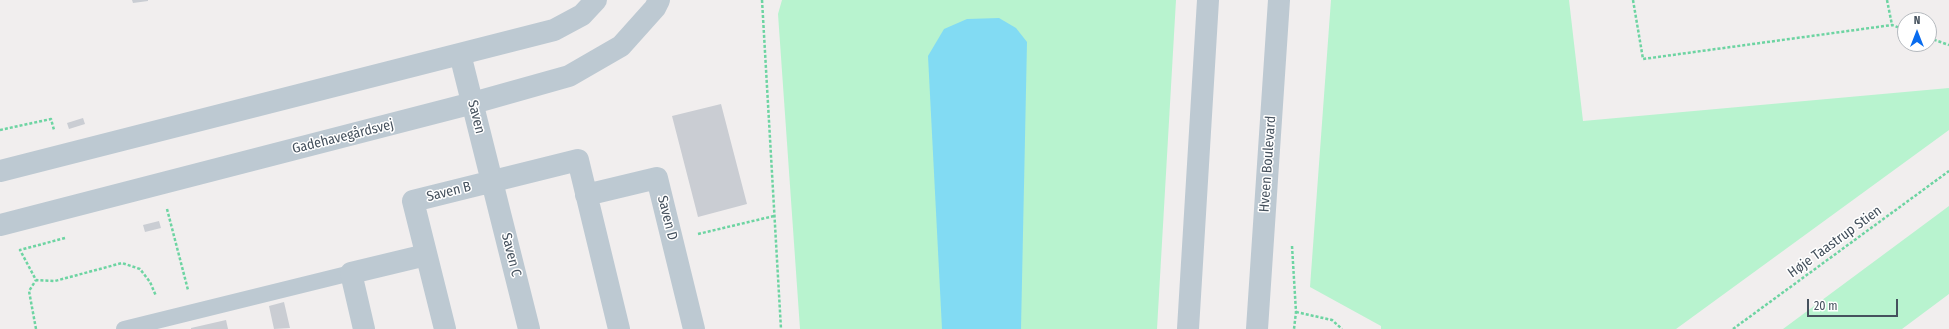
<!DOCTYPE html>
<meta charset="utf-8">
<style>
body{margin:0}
#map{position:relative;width:1949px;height:329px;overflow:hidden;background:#f1eeee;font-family:"Fira Sans Condensed",sans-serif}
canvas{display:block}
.north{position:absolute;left:1897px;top:12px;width:40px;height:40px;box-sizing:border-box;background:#fff;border:1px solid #b5b9be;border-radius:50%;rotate:0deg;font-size:11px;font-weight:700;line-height:16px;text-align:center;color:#45515d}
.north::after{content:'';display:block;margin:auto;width:14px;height:18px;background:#096cef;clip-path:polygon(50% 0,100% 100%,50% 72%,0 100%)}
.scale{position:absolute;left:1807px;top:299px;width:91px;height:18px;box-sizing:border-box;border:2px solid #45515d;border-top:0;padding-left:5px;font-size:12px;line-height:14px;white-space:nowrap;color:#45515d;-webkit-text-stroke:3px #fff;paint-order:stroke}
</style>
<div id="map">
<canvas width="1949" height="329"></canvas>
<div class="north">N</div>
<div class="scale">20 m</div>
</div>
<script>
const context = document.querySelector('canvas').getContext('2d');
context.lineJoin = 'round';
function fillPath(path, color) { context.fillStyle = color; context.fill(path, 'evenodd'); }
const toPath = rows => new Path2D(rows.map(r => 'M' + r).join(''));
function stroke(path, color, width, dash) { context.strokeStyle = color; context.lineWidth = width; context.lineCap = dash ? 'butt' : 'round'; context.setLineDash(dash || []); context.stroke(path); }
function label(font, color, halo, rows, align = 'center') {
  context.font = font + ' "Fira Sans Condensed",sans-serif'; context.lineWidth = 3; context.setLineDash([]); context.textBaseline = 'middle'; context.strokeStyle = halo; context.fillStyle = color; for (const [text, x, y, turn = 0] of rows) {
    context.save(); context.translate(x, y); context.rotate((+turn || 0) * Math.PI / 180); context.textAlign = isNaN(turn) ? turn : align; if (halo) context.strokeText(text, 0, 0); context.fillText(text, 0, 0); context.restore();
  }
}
fillPath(toPath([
 [782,0,1176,0,1157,329,800,329,778,14],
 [1331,0,1569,0,1583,121,1949,88,1949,130,1676,329,1381,329,1381,326,1310,287],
 [1949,206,1949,294,1902,329,1783,329]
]), '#b8f3cf');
fillPath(toPath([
 [999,18,1016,28,1027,42,1021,329,942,329,928,56,944,29,967,19]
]), '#82dbf3');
fillPath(toPath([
 [132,0,148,0,148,1,133,3],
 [721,104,747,204,698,217,672,116],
 [83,118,85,124,69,129,67,123],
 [159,221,161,228,145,232,143,225],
 [284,302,290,328,274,329,269,306],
 [226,320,228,329,191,329,191,328]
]), '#cacdd3');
stroke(toPath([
 [762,0,781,329],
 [1633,0,1643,59,1892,25,1905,30],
 [1887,0,1892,25],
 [1929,38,1949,45],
 [0,130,51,119,54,130],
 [167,209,188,290],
 [698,234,774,216],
 [65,238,20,250,36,280,55,281,122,263,140,269,150,282,156,296],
 [1292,246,1296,312,1294,329],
 [1296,312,1332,320,1342,329],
 [36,329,29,291,36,280],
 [1733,329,1949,171]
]), '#6dd4a2', 2.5, [3, 2]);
stroke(toPath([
 [124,329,351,273]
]), '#bdc9d2', 16);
stroke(toPath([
 [460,54,529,329],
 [0,171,554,30,582,15,596,0],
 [586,195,657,178,694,329],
 [0,225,473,103,569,76,621,46,655,8,659,0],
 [364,329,351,273,426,255],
 [445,329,413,201,578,160,619,329]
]), '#bdc9d2', 22);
stroke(toPath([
 [1188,329,1208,0],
 [1257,329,1279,0]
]), '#bdc9d2', 22);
label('14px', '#45515d', '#fff', [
 ["Saven",476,117,76],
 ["Gadehavegårdsvej",343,137,-14],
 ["Hveen Boulevard",1268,164,-86],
 ["Saven B",449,192,-14],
 ["Saven D",667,218,76],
 ["Høje Taastrup Stien",1835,242,-36],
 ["Saven C",511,255,76]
]);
</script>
